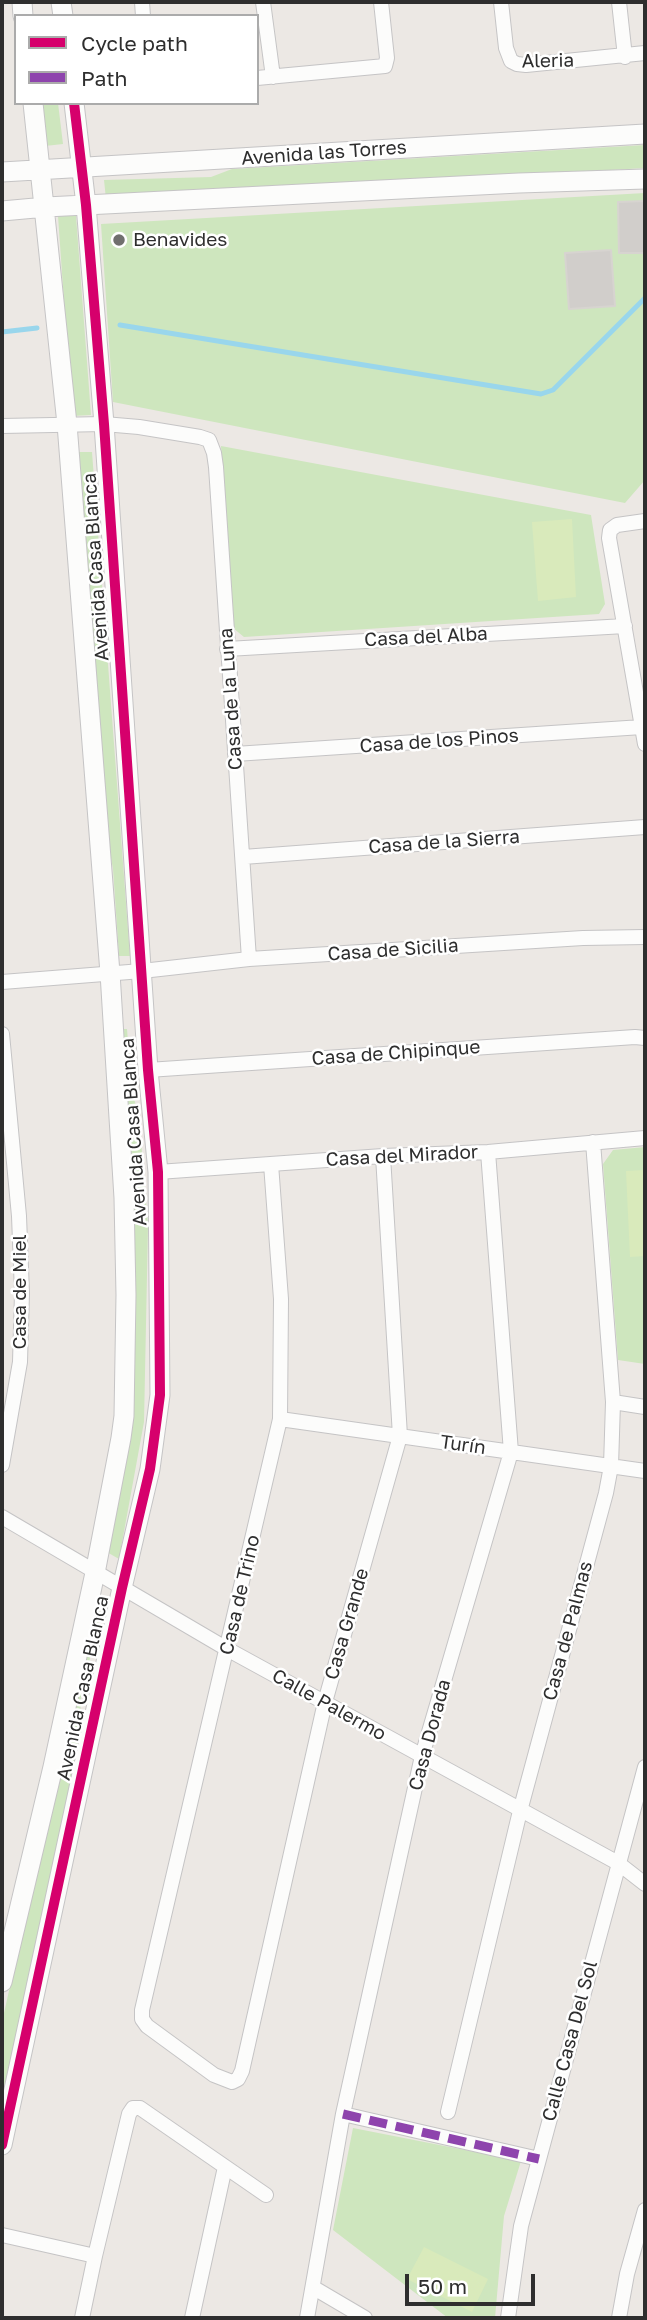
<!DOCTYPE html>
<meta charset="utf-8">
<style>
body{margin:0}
#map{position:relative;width:647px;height:2320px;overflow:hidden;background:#ece8e4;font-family:"Golos Text",sans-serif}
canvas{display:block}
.frame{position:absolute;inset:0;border:4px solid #2e2e2e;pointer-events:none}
.legend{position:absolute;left:14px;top:14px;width:245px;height:91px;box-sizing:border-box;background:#fff;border:2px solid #ababab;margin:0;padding:9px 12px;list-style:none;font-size:21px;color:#2e2e2e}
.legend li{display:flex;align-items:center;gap:14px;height:35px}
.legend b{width:35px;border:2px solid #ababab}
.scale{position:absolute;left:405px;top:2274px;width:130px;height:32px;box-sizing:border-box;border:4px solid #2e2e2e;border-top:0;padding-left:9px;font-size:21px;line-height:24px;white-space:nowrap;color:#2e2e2e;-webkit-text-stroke:5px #fff;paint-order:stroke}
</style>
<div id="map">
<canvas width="647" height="2320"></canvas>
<div class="frame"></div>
<ul class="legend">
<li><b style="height:9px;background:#d6006c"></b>Cycle path</li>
<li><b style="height:9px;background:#8e44ad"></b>Path</li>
</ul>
<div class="scale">50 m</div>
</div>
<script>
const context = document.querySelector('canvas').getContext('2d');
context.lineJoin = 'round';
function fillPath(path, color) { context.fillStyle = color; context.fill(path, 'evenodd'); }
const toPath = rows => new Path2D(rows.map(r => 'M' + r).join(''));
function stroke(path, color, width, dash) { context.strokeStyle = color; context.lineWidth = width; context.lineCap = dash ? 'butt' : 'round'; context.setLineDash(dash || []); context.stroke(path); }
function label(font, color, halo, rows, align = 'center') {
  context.font = font + ' "Golos Text",sans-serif'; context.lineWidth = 5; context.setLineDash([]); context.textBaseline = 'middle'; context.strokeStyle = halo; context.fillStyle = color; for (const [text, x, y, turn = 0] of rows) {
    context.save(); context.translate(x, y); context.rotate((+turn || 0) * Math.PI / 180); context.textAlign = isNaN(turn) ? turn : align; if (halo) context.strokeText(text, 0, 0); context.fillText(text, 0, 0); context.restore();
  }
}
fillPath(toPath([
 [40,103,58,103,63,144,45,146],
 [645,145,645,168,106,199,104,180,211,177,232,169],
 [645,193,645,480,625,503,113,402,101,224],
 [58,216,76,216,91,415,72,416],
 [221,446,591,515,605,604,599,614,244,637,233,628],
 [78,452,92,452,130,956,119,956,113,869,102,805],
 [120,1029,127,1029,132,1092,139,1116,148,1226,144,1422,119,1559,105,1551,127,1436],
 [645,1147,645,1364,618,1360,603,1164,613,1150],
 [94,1610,101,1612,81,1696,79,1747,2,2098,2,2022],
 [353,2128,521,2161,504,2216,495,2318,448,2318,333,2230]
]), '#cee6be');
fillPath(toPath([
 [572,519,576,597,538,601,532,522],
 [645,1170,645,1256,630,1257,626,1171],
 [424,2247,488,2279,472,2312,407,2279]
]), '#d9eabb');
stroke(toPath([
 [120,325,541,394,553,390,645,298],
 [2,332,37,328]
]), '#99d6ec', 5);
const building = toPath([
 [645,201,645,253,619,253,618,202,645,201],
 [611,250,615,306,569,309,565,253,611,250]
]);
fillPath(building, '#d1cecb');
stroke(building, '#d7d4d0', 2);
const street = toPath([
 [142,2,143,16],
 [263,2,273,77],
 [501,2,506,48,511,61,517,64,526,65,645,53],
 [619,2,625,57],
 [257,78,385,66,387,58,381,2],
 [2,426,104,424,139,427,200,437,209,440,214,453,216,467,249,959],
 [645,521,617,525,610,530,609,538,645,744],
 [227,649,625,626],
 [235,754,642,727],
 [243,857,645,827],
 [2,982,142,971,249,959,583,938,645,937],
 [2,1034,19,1216,22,1293,20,1362,2,1465],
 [148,1070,635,1037,645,1038],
 [271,1164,281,1299,280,1419,142,2010,142,2019,147,2026,214,2075,232,2082,238,2079,242,2071,325,1702,400,1436,383,1156],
 [158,1172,383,1156,488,1152,645,1138],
 [613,1402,645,1407],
 [280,1419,645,1471],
 [2,1517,227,1649,618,1863,645,1884],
 [448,2112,520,1811,606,1493,611,1466,613,1402,593,1142],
 [343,2114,539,2159],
 [2,2235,95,2256],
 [314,2288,365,2318],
 [82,2318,95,2256,129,2114,133,2108,140,2108,266,2195],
 [192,2318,225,2167],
 [307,2318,343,2114,422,1756,511,1452,488,1152],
 [508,2318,521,2226,645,1767],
 [619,2318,627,2274,645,2210]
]);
const secondary = toPath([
 [22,2,23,16],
 [61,2,63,16],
 [2,172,645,134],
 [2,211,46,207,519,183,645,179],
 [2,1982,53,1767,95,1573,121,1438,124,1416,126,1295,124,1198,110,973,67,424,33,103],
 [2,2145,122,1588,150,1469,160,1395,158,1172,148,1070,104,424,86,205,74,103]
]);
stroke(street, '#c5c4c5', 16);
stroke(secondary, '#c5c4c5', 21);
stroke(street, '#fcfcfb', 14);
stroke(secondary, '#fcfcfb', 19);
stroke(toPath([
 [343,2114,539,2159]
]), '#8e44ad', 9, [18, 9]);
stroke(toPath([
 [2,2145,122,1588,150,1469,160,1395,158,1172,148,1070,104,424,86,205,74,103]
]), '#d6006c', 10);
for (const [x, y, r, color] of [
 [119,240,7,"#706f6e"]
]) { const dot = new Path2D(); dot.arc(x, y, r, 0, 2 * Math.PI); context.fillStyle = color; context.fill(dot); stroke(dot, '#fff', 2.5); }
label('19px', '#2e2e2e', '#fff', [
 ["Aleria",548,61,-1],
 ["Avenida las Torres",324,153,-4],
 ["Avenida Casa Blanca",96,567,-94],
 ["Casa del Alba",426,637,-3],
 ["Casa de la Luna",231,699,-94],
 ["Casa de los Pinos",439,741,-4],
 ["Casa de la Sierra",444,842,-4],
 ["Casa de Sicilia",393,950,-4],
 ["Casa de Chipinque",396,1053,-4],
 ["Avenida Casa Blanca",134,1132,-94],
 ["Casa del Mirador",402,1156,-3],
 ["Casa de Miel",20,1292,-90],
 ["Turín",463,1445,8],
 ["Casa de Trino",240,1595,-77],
 ["Casa Grande",347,1624,-74],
 ["Casa de Palmas",568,1631,-75],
 ["Avenida Casa Blanca",83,1688,-78],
 ["Calle Palermo",329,1705,29],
 ["Casa Dorada",430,1735,-75],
 ["Calle Casa Del Sol",570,2041,-75]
]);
label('19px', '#2e2e2e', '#fff', [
 ["Benavides",133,240]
], 'left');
</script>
